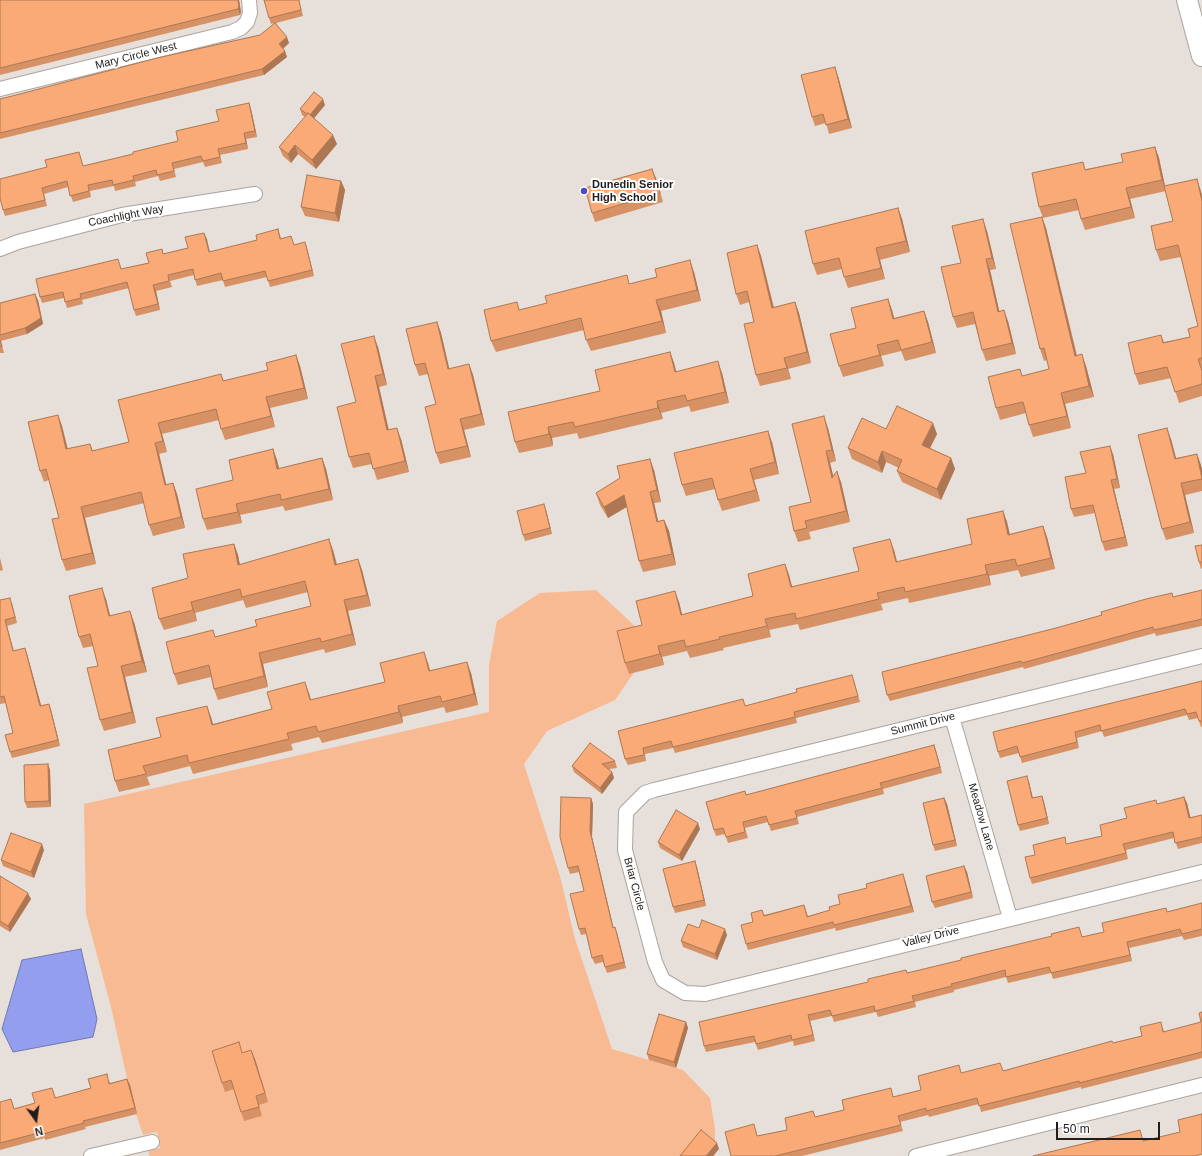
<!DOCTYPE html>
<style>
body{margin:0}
#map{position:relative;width:1202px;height:1156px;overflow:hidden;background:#e7dfd9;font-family:Arial,sans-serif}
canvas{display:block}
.north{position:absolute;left:16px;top:1100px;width:40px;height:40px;-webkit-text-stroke:3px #fff;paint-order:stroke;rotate:166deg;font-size:11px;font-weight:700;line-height:16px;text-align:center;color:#201d1b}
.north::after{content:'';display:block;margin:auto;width:14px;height:18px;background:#201d1b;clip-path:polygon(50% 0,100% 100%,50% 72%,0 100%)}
.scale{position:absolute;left:1056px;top:1122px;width:104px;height:18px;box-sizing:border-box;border:2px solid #201d1b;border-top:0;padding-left:5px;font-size:12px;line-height:14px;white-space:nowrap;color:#201d1b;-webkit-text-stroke:3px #fff;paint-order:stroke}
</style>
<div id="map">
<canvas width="1202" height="1156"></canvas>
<div class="north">N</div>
<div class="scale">50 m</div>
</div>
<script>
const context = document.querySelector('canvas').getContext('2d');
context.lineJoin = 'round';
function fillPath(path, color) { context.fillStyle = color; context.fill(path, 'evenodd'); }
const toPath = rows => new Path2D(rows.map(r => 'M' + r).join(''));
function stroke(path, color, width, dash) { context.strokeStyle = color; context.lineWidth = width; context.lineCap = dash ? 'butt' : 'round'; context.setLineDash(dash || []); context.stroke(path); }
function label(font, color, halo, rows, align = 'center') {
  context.font = font + ' Arial,sans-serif'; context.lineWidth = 4; context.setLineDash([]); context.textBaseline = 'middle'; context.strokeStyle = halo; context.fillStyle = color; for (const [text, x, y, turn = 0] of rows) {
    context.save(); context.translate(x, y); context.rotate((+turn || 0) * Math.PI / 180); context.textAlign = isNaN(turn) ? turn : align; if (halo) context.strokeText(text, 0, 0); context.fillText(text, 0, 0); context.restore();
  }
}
fillPath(toPath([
 [596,590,636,627,635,671,615,700,547,731,524,764,560,876,575,939,612,1049,683,1070,710,1098,715,1129,715,1156,150,1156,148,1151,160,1148,157,1132,143,1135,133,1105,111,1007,86,914,84,804,489,712,489,665,497,621,540,593]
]), '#f8ba92');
const water = toPath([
 [81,949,97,1019,93,1037,13,1052,2,1029,22,960,81,949]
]);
fillPath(water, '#939fee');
stroke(water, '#7078af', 1);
const street = toPath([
 [0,89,232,32,241,28,247,22,250,13,249,0],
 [0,249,18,242,122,215,255,194],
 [1202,656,654,790,645,793,626,812,625,850,655,962,663,980,685,993,705,994,1202,872],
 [952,717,1010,918],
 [91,1156,152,1142],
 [916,1156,1202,1085]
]);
const secondary = toPath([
 [1187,0,1202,56]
]);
stroke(street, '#aba39e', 16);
stroke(secondary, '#aba39e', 22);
stroke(street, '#fff', 14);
stroke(secondary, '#fff', 20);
fillPath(toPath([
 [0,0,239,0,241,12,240,15,0,75],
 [299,0,303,16,276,23,289,43,283,49,287,57,264,75,0,139,0,99,260,35,275,23,271,24,269,18],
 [838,76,852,128,829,134,826,123,815,126,812,117],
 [249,103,251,109,257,137,246,139,248,149,220,155,222,163,205,167,203,162,174,169,176,177,160,181,158,176,135,182,136,186,115,191,114,186,90,191,91,197,73,202,68,187,44,194,47,206,5,216,3,210,47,167,79,152,83,166,133,154,178,141,219,121],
 [325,105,314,118,337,144,316,169,298,154,291,163,283,156,279,147,305,117,302,115,300,109],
 [1155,147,1159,158,1165,186,1197,179,1202,195,1202,396,1179,403,1171,378,1139,385,1135,374,1161,335,1164,342,1190,337,1198,326,1181,257,1160,261,1156,250,1173,221,1166,191,1130,199,1135,218,1085,230,1081,219,1079,210,1043,218,1039,207,1086,169,1123,162],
 [652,169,663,202,595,222,592,213],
 [341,181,345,190,339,222,305,216,301,207],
 [898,208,902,219,910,252,880,260,885,279,848,288,844,277,842,269,817,275,813,264],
 [1042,217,1046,228,1077,355,1086,366,1094,397,1065,404,1071,428,1033,437,1029,425,1026,413,1000,420,996,408,1023,376,1049,369,1047,360,1044,361,1040,349],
 [278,229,281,238,294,245,305,242,314,276,270,287,267,277,225,287,223,280,197,286,194,275,170,281,172,287,156,291,160,310,136,316,134,310,129,288,82,300,83,304,67,308,64,298,42,303,40,297,120,265,121,269,149,263,162,249,163,254,188,248,204,233,210,252,257,240],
 [987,231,996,269,990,270,999,311,1008,321,1016,354,986,361,982,350,975,324,957,328,953,317,961,263],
 [757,245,761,256,774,307,795,302,799,313,811,363,788,369,791,379,760,386,756,375,754,322,749,302,740,305,736,294],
 [694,272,701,301,661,311,666,333,591,351,586,340,584,330,496,352,491,341,517,302,519,310,630,284],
 [888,299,892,310,894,318,924,311,928,322,936,353,905,361,901,351,881,356,884,366,843,377,839,366,856,328],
 [38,300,43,324,27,334,1,341,4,353,0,353,0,303],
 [437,322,441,333,449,369,469,364,473,375,485,425,464,430,471,457,440,464,436,453,436,404,428,374,419,376,415,365],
 [378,347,387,385,379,387,389,430,401,439,409,472,377,480,372,464,353,468,349,457,356,402],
 [670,352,674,363,676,371,722,373,729,403,691,412,689,406,661,413,663,419,579,439,577,433,552,438,553,446,519,453,515,442,600,391],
 [296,355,300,366,308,399,270,408,275,427,225,440,221,429,219,420,162,434,167,452,159,454,166,485,173,483,177,494,185,528,153,536,149,525,144,503,85,518,96,564,66,571,62,560,59,518,49,480,44,482,40,471,58,415,62,426,68,449,90,444,93,451,129,442,221,374,224,381,268,370],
 [828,428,836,461,830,463,833,477,841,482,850,522,809,532,811,539,798,542,794,531,811,502],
 [886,429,937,434,930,448,951,458,955,469,941,500,902,482,897,471,899,468,886,462,882,473,852,459,848,448],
 [1171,439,1176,458,1197,454,1202,469,1202,491,1185,495,1194,533,1166,540,1162,529],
 [772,442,779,474,754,480,760,501,722,511,718,500,715,489,686,496,682,485],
 [273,449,277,460,279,469,322,458,326,469,333,500,285,511,283,506,240,515,242,523,207,530,203,519,233,480],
 [1113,454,1120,488,1114,489,1128,546,1105,551,1102,542,1095,513,1074,517,1071,509,1086,473],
 [654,470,661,502,654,503,658,521,664,520,669,531,676,565,643,572,639,561,627,507,608,518,600,505,596,493],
 [546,510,552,534,525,541,523,535],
 [1003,511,1007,522,1010,534,1043,526,1047,537,1055,569,1021,577,1018,570,989,576,991,585,909,603,908,598,881,604,883,610,800,630,798,624,769,630,771,637,723,648,724,650,690,658,687,651,662,657,664,665,629,674,625,663,642,625,679,602,682,615,753,596,785,564,789,575,792,587,859,571,894,550,897,562,972,544],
 [234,544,238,555,240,565,333,550,337,564,358,559,362,570,371,606,348,611,356,645,325,653,324,649,263,664,268,687,218,700,214,689,211,677,178,685,174,674,216,637,257,626,311,606,308,592,246,608,243,600,195,613,197,621,164,630,159,619,188,578],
 [1202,545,1202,568,1201,569,1199,562],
 [0,558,3,570,0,571],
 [1202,590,1202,626,1156,636,1155,633,1024,669,1023,667,890,701,887,695,1102,615,1172,593,1173,597],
 [106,599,110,616,134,622,147,672,125,677,136,723,104,731,100,720,98,666,93,646,83,648,79,637],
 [0,600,12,604,17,623,7,626,14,651,25,648,27,654,41,706,49,704,51,710,60,746,12,758,10,752,13,733,6,703,0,704],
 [428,663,430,671,471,673,478,705,446,713,444,707,402,717,403,723,322,743,319,737,291,744,293,750,193,774,190,766,147,777,150,785,119,792,115,781,161,737,211,717,213,724,272,709,309,693,311,700,385,682],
 [854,681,860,702,796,718,797,723,675,753,673,748,645,754,646,761,628,765,625,759,618,731,745,706],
 [1202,681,1202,727,1201,727,1198,718,1189,720,1187,715,1104,737,1102,731,1077,738,1079,748,1022,763,1019,753,1000,758,998,752],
 [934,745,936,751,942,773,883,789,884,794,797,817,799,824,771,831,768,822,745,828,748,838,728,843,725,834,716,836,714,830,746,795],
 [615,761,617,768,609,769,612,772,614,778,602,794,574,772,572,766],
 [48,764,50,770,51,807,27,808,25,802],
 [1029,782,1033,798,1042,796,1044,802,1049,824,1020,831,1018,825],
 [1184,797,1187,803,1190,818,1202,815,1202,843,1178,849,1174,838,1126,850,1128,859,1032,884,1030,878,1035,855,1067,844,1102,836,1127,818],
 [591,798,593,804,592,837,613,927,615,927,617,933,626,968,607,973,603,962,595,964,592,958,586,934,581,935,579,929,584,891,579,872,570,874,568,868],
 [944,798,947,804,957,846,935,851,933,845],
 [700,829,682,861,660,848,658,842],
 [44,850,34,878,3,866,1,860],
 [964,866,967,872,973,898,935,908,932,902],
 [697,867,706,906,675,913,673,907],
 [0,876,31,899,10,932,0,926],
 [905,880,914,912,836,931,835,928,748,950,746,944,753,922,762,910,764,915,804,905,808,916,830,910,840,904],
 [1202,903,1202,936,1184,940,1182,936,1129,948,1132,961,1053,979,1051,973,1008,983,1006,977,954,990,954,992,915,1002,916,1007,878,1017,876,1012,834,1022,832,1016,810,1021,815,1041,794,1046,793,1041,758,1050,755,1042,706,1052,704,1046,907,973,1081,933,1082,937,1104,932,1166,908,1167,912],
 [699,928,727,935,717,960,683,947,681,941],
 [1202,1012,1202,1058,1081,1089,1081,1087,981,1112,979,1104,929,1117,928,1115,900,1122,903,1131,802,1156,731,1156,756,1130,757,1136,787,1130,813,1111,815,1117,921,1090,962,1073,1003,1071,1142,1036,1163,1028,1164,1032,1201,1022],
 [686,1022,688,1028,676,1068,649,1060,647,1054],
 [243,1053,255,1059,268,1102,259,1105,262,1116,244,1121,234,1089,225,1092,222,1083],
 [127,1079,130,1085,137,1114,85,1127,86,1129,45,1140,45,1138,0,1150,0,1102,14,1109,35,1103,52,1088,56,1098,91,1088,109,1080,110,1083]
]), '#d69265');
fillPath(toPath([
 [238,0,239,0,241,12,240,15,238,9],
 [287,37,289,43,281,50,279,44],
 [285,51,287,57,264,75,262,69],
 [835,67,838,76,852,128,848,119],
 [323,99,325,105,311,122,309,116],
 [249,103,251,109,257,137,255,131],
 [244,133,246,139,248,149,246,143],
 [333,135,337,144,316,169,312,160],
 [295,145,298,154,291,163,288,154],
 [1155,147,1159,158,1166,191,1162,180],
 [652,169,656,178,663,202],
 [1197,179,1202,195,1202,201],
 [341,181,345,190,339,222,335,213],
 [1126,188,1130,199,1135,218,1131,207],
 [898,208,902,219,910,252,906,241],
 [1042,217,1046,228,1079,367,1075,356],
 [983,219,987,231,996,269,992,258],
 [204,233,207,239,211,258,209,252],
 [305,242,307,248,314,276,312,270],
 [757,245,761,256,776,319,772,308],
 [876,248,880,260,885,279,881,268],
 [986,259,990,270,1002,323,998,312],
 [690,260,694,272,701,301,697,290],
 [153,285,156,291,160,310,158,304],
 [35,294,38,300,43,324,27,334,25,328],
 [888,299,892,310,897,330,893,319],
 [656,300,661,311,666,333,662,321],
 [795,302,799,313,811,363,807,352],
 [1004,310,1008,321,1016,354,1012,343],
 [924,311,928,322,936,353,932,342],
 [437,322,441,333,452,380,448,369],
 [374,336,378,347,387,385,383,374],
 [877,345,881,356,884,366,880,355],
 [670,352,674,363,679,383,675,372],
 [1082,354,1086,366,1094,397,1089,386],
 [296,355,300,366,308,399,304,388],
 [784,358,788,369,791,379,787,368],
 [718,361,722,373,729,403,725,392],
 [469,364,473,375,485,425,481,414],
 [375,376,379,387,391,441,387,430],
 [1061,393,1065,404,1071,428,1067,416],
 [266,397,270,408,275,427,271,416],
 [657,401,663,419,658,408],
 [58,415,62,426,70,460,66,449],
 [824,416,828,428,836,461,832,450],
 [460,419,464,430,471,457,467,446],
 [158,423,162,434,167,452,163,441],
 [933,423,937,434,926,456,922,445],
 [548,427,552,438,553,446,549,434],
 [397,428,401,439,409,472,405,461],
 [1167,428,1171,439,1179,470,1175,459],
 [768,431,772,442,779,474,775,462],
 [155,443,159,454,169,496,165,485],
 [1110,446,1113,454,1120,488,1117,479],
 [273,449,277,460,282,480,277,469],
 [826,451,830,463,837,490,832,478],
 [882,451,886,462,882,473,878,462],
 [1197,454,1201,465,1202,469,1202,478],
 [322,458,326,469,333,500,329,489],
 [951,458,955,469,941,500,937,489],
 [650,459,654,470,661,502,657,490],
 [750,469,754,480,760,501,756,490],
 [837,471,841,482,850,522,846,511],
 [1111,480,1114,489,1128,546,1125,537],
 [173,483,177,494,185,528,181,517],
 [1181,483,1185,495,1194,533,1190,522],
 [650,492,654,503,661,533,657,522],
 [624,495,628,506,608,518,604,507],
 [236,504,240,515,242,523,238,512],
 [544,504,546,510,552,534,550,528],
 [81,507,85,518,96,564,92,553],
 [1003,511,1007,522,1012,546,1008,535],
 [664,520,669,531,676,565,672,554],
 [1043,526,1047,537,1055,569,1051,558],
 [329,539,333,550,339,576,335,565],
 [890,539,894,550,900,574,896,562],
 [234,544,238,555,242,576,238,565],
 [358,559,362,570,371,606,367,595],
 [785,564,789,575,795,598,791,587],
 [985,565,989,576,991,585,987,574],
 [102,588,106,599,113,627,109,616],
 [675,591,679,602,685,626,681,615],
 [10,598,12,604,17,623,15,617],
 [344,600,348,611,356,645,352,634],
 [191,602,195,613,197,621,193,610],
 [130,611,134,622,147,672,142,661],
 [765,619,769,630,771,637,767,626],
 [5,620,7,626,15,658,13,651],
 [658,646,662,657,664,665,660,654],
 [25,648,27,654,43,712,40,706],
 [424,652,428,663,433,682,429,671],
 [259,653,263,664,268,687,264,676],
 [467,662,471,673,478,705,474,694],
 [121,666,125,677,136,723,132,712],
 [305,682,309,693,314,711,310,700],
 [49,704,51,710,60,746,58,740],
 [207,706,211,717,216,736,212,725],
 [398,706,402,717,403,723,399,712],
 [934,745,936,751,942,773,940,767],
 [48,764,50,770,51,807,49,801],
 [612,772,614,778,602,794,600,788],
 [1027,776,1029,782,1034,804,1032,798],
 [1042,796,1044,802,1049,824,1047,818],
 [1184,797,1187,803,1192,824,1189,818],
 [591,798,593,804,592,837,615,934,613,928,590,831],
 [944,798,947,804,957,846,955,840],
 [698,823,700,829,682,861,679,855],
 [42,844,44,850,34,878,31,872],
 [695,861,697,867,706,906,704,900],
 [964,866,967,872,973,898,971,892],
 [903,874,905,880,914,912,911,906],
 [28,893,31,899,10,932,8,926],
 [615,927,617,933,626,968,624,962],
 [725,929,727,935,717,960,715,954],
 [1127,942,1129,948,1132,961,1130,955],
 [808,1015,810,1021,815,1041,813,1035],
 [686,1022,688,1028,676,1068,674,1062],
 [251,1050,255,1059,268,1102,265,1093],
 [127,1079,130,1085,137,1114,135,1108],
 [717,1143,719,1149,713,1156,706,1156]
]), '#ae7753');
const building = toPath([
 [0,0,238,0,239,6,238,9,0,68,0,0],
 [264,0,299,0,301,10,269,18,264,0],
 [275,23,287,37,279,44,285,51,262,69,0,133,0,99,20,94,157,58,260,35,275,23],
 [835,67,848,119,826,125,823,114,812,117,801,75,835,67],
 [314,92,323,99,310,115,308,113,307,114,300,109,314,92],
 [249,103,255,131,244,133,246,143,218,149,220,157,203,161,201,156,172,163,174,171,157,175,156,170,133,176,134,180,113,185,112,180,88,185,89,191,70,196,67,181,42,188,45,200,3,210,0,198,0,179,47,167,45,160,79,152,83,166,133,154,133,152,178,141,176,131,219,121,216,110,249,103],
 [308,113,333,135,312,160,295,145,288,154,279,147,308,113],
 [1155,147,1162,180,1126,188,1131,207,1081,219,1076,199,1039,207,1032,173,1083,162,1085,170,1123,162,1121,154,1155,147],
 [652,169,660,193,592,213,585,188,652,169],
 [307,175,341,181,335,213,301,207,307,175],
 [1197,179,1202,201,1202,358,1198,359,1202,371,1202,384,1175,392,1167,367,1135,374,1128,343,1161,335,1163,343,1190,337,1188,329,1198,326,1178,245,1156,250,1151,226,1173,221,1164,186,1197,179],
 [898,208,906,241,876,248,881,268,844,277,839,258,813,264,805,231,898,208],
 [1042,217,1075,356,1082,354,1089,386,1061,393,1067,416,1029,425,1023,402,996,408,988,377,1020,369,1022,376,1049,369,1044,348,1040,349,1010,224,1042,217],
 [983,219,992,258,986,259,998,312,1004,310,1012,343,982,350,973,312,953,317,941,267,961,263,952,226,983,219],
 [278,229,280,239,291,236,294,245,305,242,312,270,268,281,265,271,223,281,221,273,195,280,193,269,168,275,169,281,153,285,158,304,134,310,127,282,80,294,81,298,65,302,63,292,40,297,36,279,118,259,121,269,149,263,146,253,162,249,163,254,188,248,185,237,204,233,209,252,257,240,256,235,278,229],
 [757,245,772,308,795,302,807,352,784,358,787,368,756,375,744,324,754,322,747,291,736,294,727,253,757,245],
 [690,260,697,290,656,300,662,321,586,340,581,318,491,341,484,310,517,302,519,310,547,303,545,296,627,275,629,284,657,277,655,269,690,260],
 [35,294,41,318,25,328,0,335,0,303,35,294],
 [888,299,893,319,924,311,932,342,901,350,898,340,877,345,880,355,839,366,830,334,856,328,851,308,888,299],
 [437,322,448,369,469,364,481,414,460,419,467,446,436,453,425,407,436,404,425,363,415,365,406,329,437,322],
 [374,336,383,374,375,376,387,430,397,428,405,461,373,469,369,453,349,457,337,407,356,402,341,344,374,336],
 [0,340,2,346,0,347,0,340],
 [670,352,675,372,718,361,725,392,687,401,685,395,657,401,658,408,575,427,573,422,548,427,549,434,515,442,508,412,600,391,595,370,670,352],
 [296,355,304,388,266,397,271,416,221,429,216,409,158,423,163,441,155,443,165,485,173,483,181,517,149,525,141,492,81,507,92,553,62,560,52,519,59,518,46,469,40,471,28,422,58,415,66,449,90,444,92,451,129,442,118,400,221,374,223,381,268,370,266,363,296,355],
 [897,406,933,423,922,445,951,458,937,489,897,471,902,460,882,451,878,462,848,448,862,418,886,429,897,406],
 [824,416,832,450,826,451,832,478,837,471,846,511,805,521,807,528,794,531,789,507,811,502,792,424,824,416],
 [1167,428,1175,459,1197,454,1202,479,1181,483,1190,522,1162,529,1138,435,1167,428],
 [768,431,775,462,750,469,756,490,718,500,712,478,682,485,674,453,768,431],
 [1110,446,1117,479,1111,480,1125,537,1102,542,1093,505,1071,509,1065,477,1086,473,1080,452,1110,446],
 [273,449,277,469,322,458,329,489,281,500,280,494,236,504,238,512,203,519,196,489,233,480,229,460,273,449],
 [650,459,657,490,650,492,657,522,664,520,672,554,639,561,624,495,604,507,596,493,620,478,617,466,650,459],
 [544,504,550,528,523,535,517,511,544,504],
 [1003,511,1008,535,1043,526,1051,558,1017,566,1015,559,985,565,987,574,905,592,904,587,877,593,879,599,796,619,795,613,765,619,767,626,719,637,720,639,686,647,684,640,658,646,660,654,625,663,617,631,642,625,636,601,675,591,681,615,753,596,748,574,785,564,791,587,859,571,853,548,890,539,896,562,972,544,967,519,1003,511],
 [329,539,335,565,358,559,367,595,344,600,352,634,321,642,320,638,259,653,264,676,214,689,209,665,174,674,166,642,213,630,215,637,257,626,255,620,311,606,305,581,242,597,240,589,191,602,193,610,159,619,152,588,188,578,183,554,234,544,238,565,329,539],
 [1202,545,1202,562,1199,562,1195,546,1202,545],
 [102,588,109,616,130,611,142,661,121,666,132,712,100,720,87,668,98,666,90,634,79,637,69,596,102,588],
 [1202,590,1202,619,1154,630,1153,627,1022,663,1021,661,887,695,882,672,1056,628,1102,615,1101,612,1146,599,1172,593,1173,597,1202,590],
 [10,598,15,617,5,620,13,651,25,648,40,706,49,704,58,740,10,752,5,735,13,733,4,696,0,697,0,600,10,598],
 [424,652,429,671,467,662,474,694,442,702,440,696,398,706,399,712,318,732,316,726,287,733,289,739,189,763,187,755,143,766,146,774,115,781,108,750,161,737,156,718,207,706,212,725,272,709,267,692,305,682,310,700,385,682,380,663,424,652],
 [852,675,858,696,794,712,795,717,673,747,671,741,643,748,644,755,625,759,618,731,743,699,745,706,797,692,796,689,852,675],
 [1202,681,1202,721,1199,721,1196,712,1187,714,1185,709,1101,731,1100,725,1075,732,1077,742,1020,757,1017,746,998,752,993,732,1202,681],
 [590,743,615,761,602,764,612,772,600,788,572,766,590,743],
 [934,745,940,767,880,783,882,788,795,811,797,818,769,825,766,816,743,822,745,832,726,837,723,828,714,830,706,802,745,791,746,795,934,745],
 [48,764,49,801,25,802,24,765,48,764],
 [1027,776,1032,798,1042,796,1047,818,1018,825,1007,781,1027,776],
 [561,797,591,798,590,831,613,928,615,927,624,962,605,967,602,955,592,958,585,928,579,929,570,894,584,891,578,866,568,868,560,837,561,797],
 [1184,797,1189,818,1202,815,1202,837,1175,843,1173,832,1123,844,1126,853,1030,878,1025,857,1035,855,1033,845,1065,837,1066,844,1102,836,1100,825,1127,818,1124,808,1156,800,1157,804,1184,797],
 [944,798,955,840,933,845,923,803,944,798],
 [676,810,698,823,679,855,658,842,676,810],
 [11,833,42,844,31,872,1,860,11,833],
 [695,861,704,900,673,907,663,869,695,861],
 [964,866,971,892,932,902,926,876,964,866],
 [903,874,911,906,834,925,833,922,746,944,741,925,753,922,751,913,762,910,764,916,804,905,807,917,830,910,829,907,840,904,838,895,867,888,866,884,903,874],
 [0,876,28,893,8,926,0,921,0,876],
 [1202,903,1202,929,1182,934,1180,929,1127,942,1130,955,1051,973,1049,967,1006,977,1005,970,951,984,952,986,912,996,914,1001,875,1011,874,1006,832,1016,830,1010,808,1015,813,1035,792,1040,791,1035,756,1044,754,1036,704,1046,699,1022,868,982,868,979,906,970,907,973,961,960,961,958,1052,936,1051,934,1079,927,1082,937,1104,932,1102,923,1166,908,1167,912,1202,903],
 [702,920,725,929,715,954,681,941,688,924,699,928,702,920],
 [1202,1012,1202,1052,1079,1083,1079,1081,979,1106,977,1098,926,1111,926,1108,898,1116,901,1125,775,1156,731,1156,725,1132,754,1124,757,1136,787,1130,785,1118,813,1111,815,1117,844,1110,842,1100,891,1088,893,1097,921,1090,918,1076,959,1065,961,1073,1000,1063,1003,1071,1112,1041,1113,1043,1142,1036,1140,1027,1161,1022,1163,1032,1201,1022,1199,1013,1202,1012],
 [659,1014,686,1022,674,1062,647,1054,659,1014],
 [239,1042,242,1053,251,1050,265,1093,256,1096,259,1107,241,1112,231,1080,222,1083,212,1051,239,1042],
 [107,1074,109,1084,127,1079,135,1108,83,1121,84,1123,43,1134,42,1132,0,1143,0,1102,11,1099,14,1109,35,1103,32,1093,52,1088,55,1098,91,1088,88,1079,107,1074],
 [1202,1114,1202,1154,1195,1156,1033,1156,1140,1130,1143,1141,1180,1132,1178,1120,1202,1114],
 [701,1130,717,1143,706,1156,680,1156,701,1130]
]);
fillPath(building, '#f9aa76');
stroke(building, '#ae7753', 1);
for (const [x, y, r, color] of [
 [584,191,4,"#4a4ec4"]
]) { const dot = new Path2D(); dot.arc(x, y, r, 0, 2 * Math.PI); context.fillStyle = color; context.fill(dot); stroke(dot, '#fff', 1.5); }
label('11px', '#201d1b', '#fff', [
 ["Mary Circle West",136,56,-14],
 ["Coachlight Way",126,216,-11],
 ["Summit Drive",923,724,-14],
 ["Meadow Lane",981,817,74],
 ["Briar Circle",634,884,75],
 ["Valley Drive",931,937,-14]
]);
label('bold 11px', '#201d1b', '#fff', [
 ["Dunedin Senior",592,185],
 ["High School",592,198]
], 'left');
</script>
